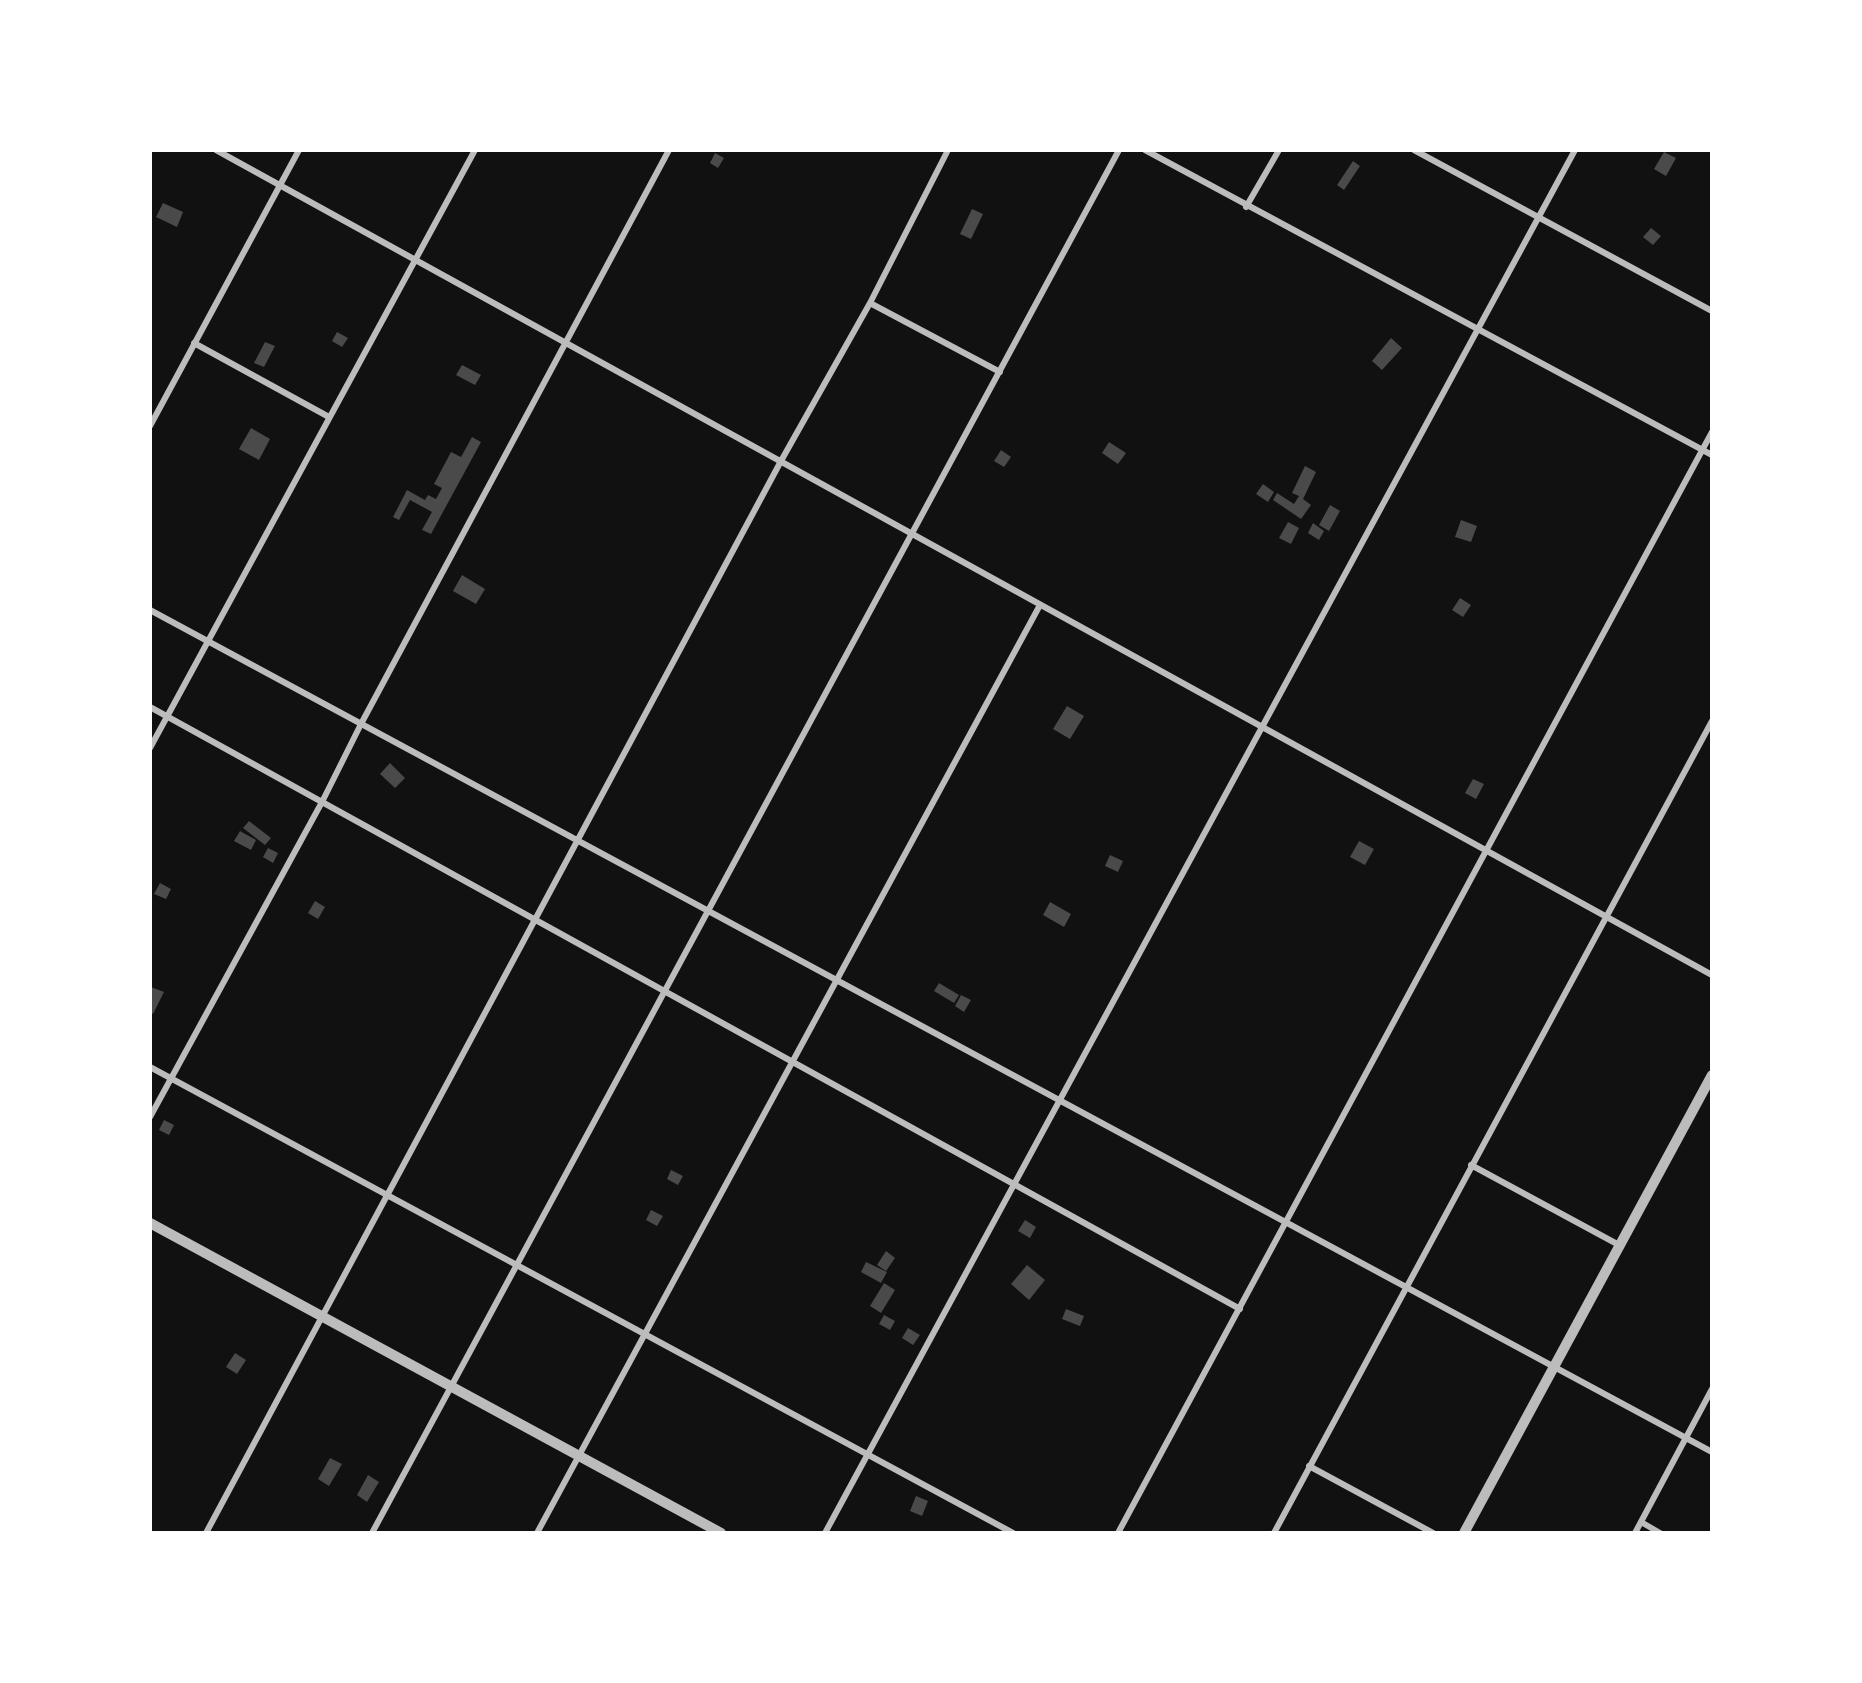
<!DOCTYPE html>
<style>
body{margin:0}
#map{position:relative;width:1862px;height:1683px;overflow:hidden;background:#111;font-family:"Alegreya Sans",sans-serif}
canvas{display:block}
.frame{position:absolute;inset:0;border:152px solid #fff;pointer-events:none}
</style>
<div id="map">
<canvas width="1862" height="1683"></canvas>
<div class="frame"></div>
</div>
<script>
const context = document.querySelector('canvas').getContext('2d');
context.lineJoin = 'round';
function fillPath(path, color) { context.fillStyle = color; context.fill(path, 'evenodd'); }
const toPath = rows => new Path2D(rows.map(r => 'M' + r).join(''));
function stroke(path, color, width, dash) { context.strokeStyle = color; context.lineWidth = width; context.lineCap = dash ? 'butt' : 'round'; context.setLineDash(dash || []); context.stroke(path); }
fillPath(toPath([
 [1664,152,1676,158,1666,176,1654,169],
 [715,153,724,158,718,168,710,163],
 [1353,161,1360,166,1344,190,1337,185],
 [163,203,183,212,177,227,156,217],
 [972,209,983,214,971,239,960,234],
 [1651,228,1661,236,1653,245,1643,237],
 [337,332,348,338,342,347,332,341],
 [1391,338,1402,348,1382,370,1372,361],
 [265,342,275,346,264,367,254,363],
 [462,365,481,375,475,385,456,375],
 [251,428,270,439,259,460,239,449],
 [472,437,481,442,431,534,422,530,432,512,410,500,399,520,393,517,407,490,425,500,428,495,436,499,442,488,434,484,451,452,461,457],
 [1109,442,1126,453,1118,464,1102,453],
 [1001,450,1011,457,1004,467,994,461],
 [1305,466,1316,472,1303,499,1311,505,1301,519,1273,500,1277,493,1294,504,1299,496,1292,493],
 [1263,484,1274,492,1268,502,1256,494],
 [1330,505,1340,511,1329,531,1319,525],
 [1461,520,1477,526,1471,542,1455,537],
 [1288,522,1299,528,1291,544,1279,538],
 [1313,523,1324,531,1319,540,1308,533],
 [462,575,485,589,476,604,453,591],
 [1460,598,1471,605,1463,617,1452,610],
 [1067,706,1084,716,1070,739,1053,729],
 [390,763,405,778,395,788,380,774],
 [1473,779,1484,784,1476,799,1465,793],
 [249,821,271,838,265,845,243,828],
 [240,831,256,840,251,850,234,841],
 [1359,841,1374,849,1365,865,1350,857],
 [268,848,278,853,273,863,263,857],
 [1110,855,1123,861,1118,872,1105,866],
 [160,883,171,889,166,899,154,894],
 [315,901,325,907,318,919,308,913],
 [1050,902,1071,914,1064,927,1043,915],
 [939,983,959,995,954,1003,934,991],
 [151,987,164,992,153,1014,150,1012],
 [961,995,971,1000,964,1012,955,1006],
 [164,1120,174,1125,169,1135,159,1130],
 [671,1170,683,1176,678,1185,667,1179],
 [651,1210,663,1216,657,1226,646,1220],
 [1025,1220,1036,1227,1030,1238,1018,1231],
 [886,1251,895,1258,886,1271,877,1265],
 [866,1262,887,1272,881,1283,861,1272],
 [1027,1265,1045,1280,1029,1300,1011,1284],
 [884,1283,895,1290,881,1313,870,1306],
 [1066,1309,1084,1316,1080,1326,1062,1319],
 [884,1315,895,1321,890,1330,879,1324],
 [908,1328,920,1335,913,1345,902,1338],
 [235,1353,246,1360,237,1374,226,1367],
 [330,1458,342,1464,329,1486,318,1479],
 [368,1475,379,1482,367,1502,357,1495],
 [916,1496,928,1501,922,1516,910,1511]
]), '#4a4a4a');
stroke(toPath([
 [216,150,1712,975],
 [1145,150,1712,455],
 [1414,150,1712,311],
 [1246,207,1279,150],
 [870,303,1000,372],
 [194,343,329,417],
 [150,426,299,150],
 [150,610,1712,1452],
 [150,707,1240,1309],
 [150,748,475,150],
 [150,1067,1013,1533],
 [150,1117,322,802,361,724,669,150],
 [1471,1165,1619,1245],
 [1309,1466,1433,1533],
 [1641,1522,1660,1533],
 [206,1533,781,461,870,303,948,150],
 [372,1533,1119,150],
 [537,1533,1040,605],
 [825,1533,1575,150],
 [1118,1533,1712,432],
 [1274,1533,1712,721],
 [1635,1533,1712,1389]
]), '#bcbcbc', 6);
stroke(toPath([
 [150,1223,721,1533],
 [1464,1533,1712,1075]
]), '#bcbcbc', 10);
</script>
